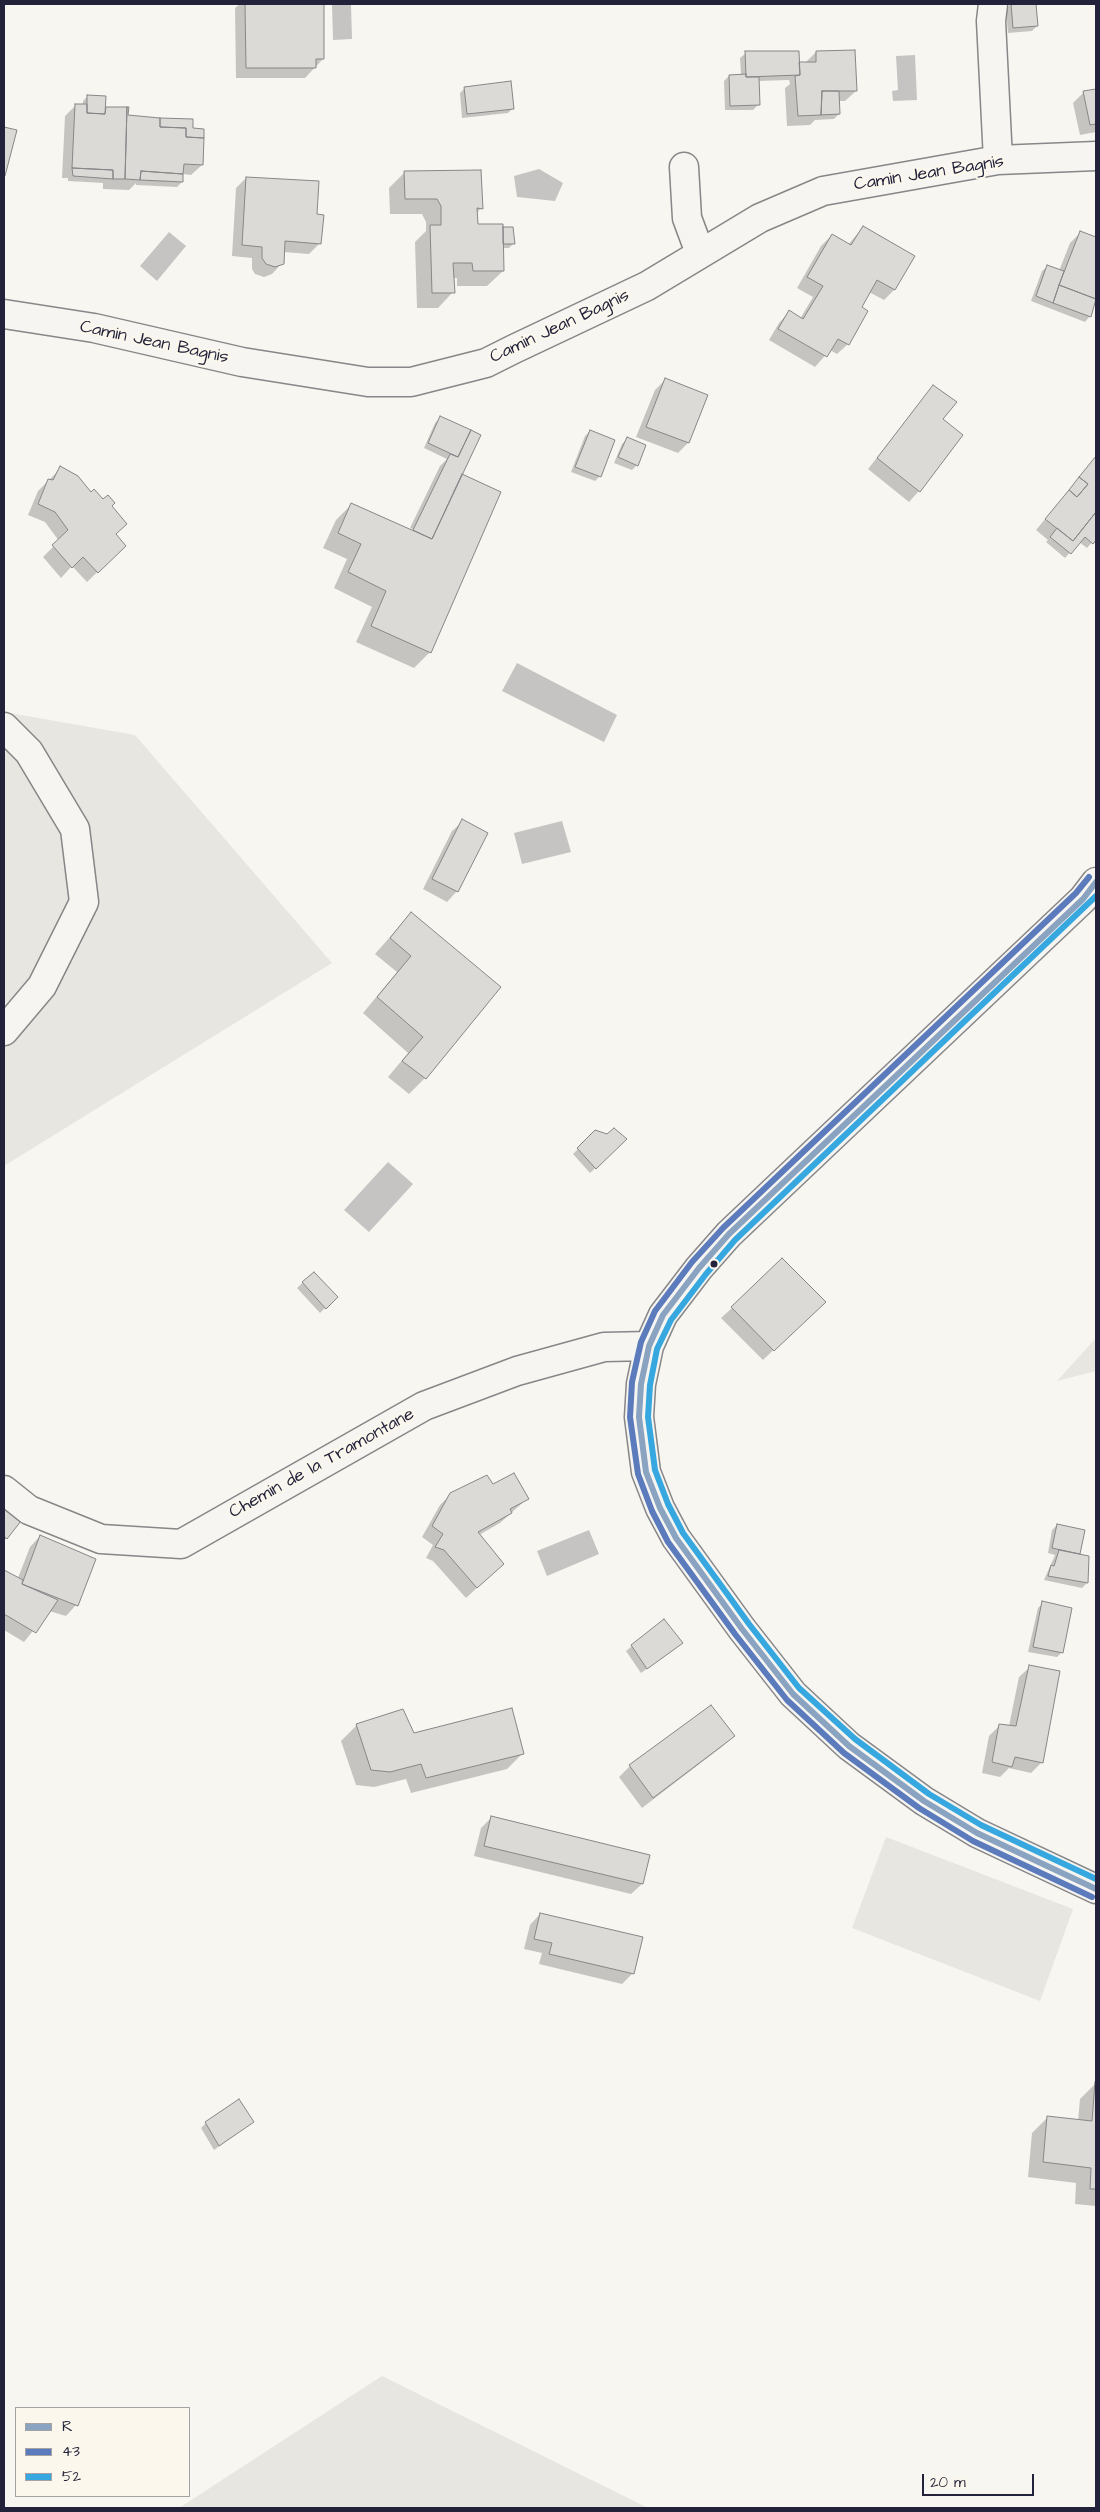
<!DOCTYPE html>
<style>
body{margin:0}
#map{position:relative;width:1100px;height:2512px;overflow:hidden;background:#f8f6f0;font-family:"Architects Daughter",sans-serif}
canvas{display:block}
.frame{position:absolute;inset:0;border:5px solid #22223b;pointer-events:none}
.legend{position:absolute;left:15px;top:2407px;width:175px;height:90px;box-sizing:border-box;background:#fbf7ec;border:1px solid #a4a2a5;margin:0;padding:6px 9px;list-style:none;font-size:15px;color:#22223b}
.legend li{display:flex;align-items:center;gap:10px;height:25px}
.legend b{width:25px;border:1px solid #a4a2a5}
.scale{position:absolute;left:922px;top:2474px;width:112px;height:22px;box-sizing:border-box;border:2px solid #22223b;border-top:0;padding-left:6px;font-size:15px;line-height:18px;white-space:nowrap;color:#22223b;-webkit-text-stroke:4px #fbf7ec;paint-order:stroke}
</style>
<div id="map">
<canvas width="1100" height="2512"></canvas>
<div class="frame"></div>
<ul class="legend">
<li><b style="height:6px;background:#8aa3c0"></b>R</li>
<li><b style="height:6px;background:#5b7bbc"></b>43</li>
<li><b style="height:6px;background:#36a8df"></b>52</li>
</ul>
<div class="scale">20 m</div>
</div>
<script>
const context = document.querySelector('canvas').getContext('2d');
context.lineJoin = 'round';
function fillPath(path, color) { context.fillStyle = color; context.fill(path, 'evenodd'); }
const toPath = rows => new Path2D(rows.map(r => 'M' + r).join(''));
function stroke(path, color, width, dash) { context.strokeStyle = color; context.lineWidth = width; context.lineCap = dash ? 'butt' : 'round'; context.setLineDash(dash || []); context.stroke(path); }
function label(font, color, halo, rows, align = 'center') {
  context.font = font + ' "Architects Daughter",sans-serif'; context.lineWidth = 4.5; context.setLineDash([]); context.textBaseline = 'middle'; context.strokeStyle = halo; context.fillStyle = color; for (const [text, x, y, turn = 0] of rows) {
    context.save(); context.translate(x, y); context.rotate((+turn || 0) * Math.PI / 180); context.textAlign = isNaN(turn) ? turn : align; if (halo) context.strokeText(text, 0, 0); context.fillText(text, 0, 0); context.restore();
  }
}
fillPath(toPath([
 [4,712,135,735,332,963,4,1166],
 [1096,1338,1096,1371,1057,1381],
 [886,1837,1073,1909,1040,2001,852,1928],
 [382,2376,648,2508,179,2508]
]), '#e8e6e0');
fillPath(toPath([
 [332,4,351,4,352,39,333,40],
 [915,55,917,100,893,101,892,91,898,90,896,56],
 [539,169,563,183,555,201,517,197,514,176],
 [169,232,186,246,157,281,140,266],
 [517,663,617,715,604,742,502,691],
 [562,821,571,852,522,864,514,833],
 [388,1162,413,1184,369,1232,344,1210],
 [589,1530,599,1554,547,1576,537,1551]
]), '#c6c4c3');
fillPath(toPath([
 [240,4,322,4,323,59,305,78,236,78,235,8],
 [1011,4,1035,4,1037,26,1032,31,1008,33,1006,9],
 [816,52,856,91,845,101,838,101,839,114,834,119,815,120,810,125,787,126,785,88,790,84,789,80,758,81,758,105,753,110,725,110,724,81,729,76,741,75,740,58,746,53,805,63],
 [465,88,513,108,508,113,462,118,460,93],
 [1096,90,1096,132,1080,135,1073,103,1084,92],
 [88,96,104,110,106,108,127,117,192,129,202,165,191,175,182,174,182,182,177,187,136,185,136,183,129,190,103,189,103,183,68,181,68,178,62,178,65,116,76,105,83,105,83,101],
 [405,172,481,208,476,214,476,225,514,243,509,248,502,248,503,271,487,286,457,286,457,278,453,278,453,292,438,308,417,308,415,242,426,231,426,222,422,214,390,214,389,188],
 [246,178,316,215,320,243,309,254,283,252,282,263,272,274,264,277,255,274,252,269,252,258,232,256,236,188],
 [863,227,913,256,894,290,884,300,869,292,860,308,848,344,837,354,830,350,815,367,769,340,779,323,789,312,800,319,813,297,797,288,821,246,832,235,848,245],
 [1080,233,1095,238,1096,236,1096,301,1090,316,1085,322,1031,301,1042,271,1048,266,1059,271,1070,243],
 [665,380,688,443,678,453,636,437,655,390],
 [933,387,941,420,919,491,909,502,868,469],
 [440,418,480,435,461,475,430,652,414,668,356,642,372,607,334,588,347,559,323,548,336,520,352,504,426,538,426,535,410,528,440,466,447,459,424,448,435,423],
 [590,431,600,476,595,481,571,472,585,436],
 [627,439,637,465,632,470,614,463,622,444],
 [1096,457,1096,538,1087,548,1079,542,1065,558,1046,542,1048,540,1036,530],
 [61,468,91,493,110,506,115,535,114,556,87,582,72,566,61,578,43,557,59,541,45,522,28,515,38,491],
 [463,821,457,891,447,902,423,889,452,831],
 [411,913,499,987,425,1078,409,1094,388,1077,408,1053,363,1013,397,972,375,954],
 [595,1132,626,1139,590,1173,573,1154],
 [313,1273,336,1297,320,1313,297,1288],
 [732,1308,813,1312,763,1360,721,1318],
 [451,1494,528,1498,500,1523,479,1535,503,1564,466,1598,433,1561,426,1558,433,1545,422,1537,440,1505],
 [4,1508,20,1522,4,1541],
 [1057,1525,1084,1531,1078,1555,1087,1583,1082,1588,1044,1580,1055,1555,1048,1553,1052,1530],
 [40,1536,76,1605,66,1616,49,1611,24,1642,4,1630,4,1571,18,1578,30,1547],
 [1043,1603,1062,1652,1057,1657,1028,1652,1038,1608],
 [664,1620,676,1648,641,1673,626,1651],
 [1030,1667,1042,1762,1031,1773,1009,1768,1000,1777,982,1773,989,1736,1000,1725,1009,1726,1019,1677],
 [711,1707,733,1735,723,1746,642,1808,619,1777,630,1766],
 [357,1725,413,1734,522,1754,507,1769,411,1793,406,1779,374,1787,356,1785,341,1741],
 [491,1818,642,1884,631,1894,474,1856,481,1828],
 [540,1914,633,1973,622,1984,539,1964,542,1953,524,1949,530,1925],
 [1095,2084,1096,2084,1096,2206,1075,2204,1076,2183,1028,2177,1032,2133,1047,2118,1078,2121,1080,2099],
 [253,2122,214,2150,201,2128,206,2123]
]), '#0003');
const building = toPath([
 [245,4,324,4,324,59,316,59,316,68,246,68,245,4],
 [1011,4,1036,4,1038,26,1013,28,1011,4],
 [855,50,857,91,822,91,821,115,798,116,795,76,800,75,799,62,816,62,816,51,855,50],
 [745,51,799,51,800,75,746,77,745,51],
 [746,74,746,77,759,77,760,105,730,106,729,75,746,74],
 [511,81,514,109,467,114,464,87,511,81],
 [1096,89,1096,124,1090,125,1083,91,1096,89],
 [822,91,839,91,840,114,821,115,822,91],
 [87,95,106,96,105,114,87,113,87,95],
 [75,104,87,104,87,113,105,114,106,107,127,107,125,179,113,179,113,170,72,168,75,104],
 [127,107,129,107,128,115,160,118,160,127,186,128,186,137,204,138,203,165,184,164,183,174,141,171,140,180,125,179,127,107],
 [160,118,193,119,193,128,204,129,204,138,186,137,186,128,160,127,160,118],
 [4,127,17,130,5,176,4,175,4,127],
 [72,168,113,170,113,179,73,176,72,168],
 [481,170,483,209,477,208,478,224,503,224,504,271,473,271,472,263,453,263,455,293,432,293,430,225,441,225,441,206,437,199,405,199,404,171,481,170],
 [141,171,183,174,183,182,140,180,141,171],
 [246,177,319,181,317,214,324,215,321,244,285,241,284,264,275,267,266,264,262,258,262,247,242,245,246,177],
 [863,226,915,256,895,290,877,280,862,307,868,311,849,345,838,339,827,357,778,329,789,310,803,319,823,286,807,277,832,234,851,245,863,226],
 [503,227,513,227,515,244,503,244,503,227],
 [1080,231,1096,237,1096,299,1059,285,1080,231],
 [1047,265,1064,271,1053,303,1036,296,1047,265],
 [1059,285,1096,299,1091,317,1053,303,1059,285],
 [665,378,708,395,689,443,646,427,665,378],
 [933,385,957,402,943,419,963,435,920,492,877,458,933,385],
 [440,416,471,430,458,457,428,443,440,416],
 [471,430,481,435,432,539,413,530,450,454,458,457,471,430],
 [590,430,615,440,601,477,575,467,590,430],
 [627,437,646,445,638,466,618,457,627,437],
 [1096,456,1096,512,1073,541,1045,519,1069,490,1077,497,1088,484,1079,477,1096,456],
 [60,466,78,476,91,492,94,489,103,499,108,495,115,503,112,506,127,524,116,534,126,546,98,573,83,557,72,568,52,545,68,530,55,512,38,504,48,479,53,480,60,466],
 [462,474,501,492,431,653,371,626,386,591,348,572,361,544,338,533,351,503,432,539,462,474],
 [1079,477,1088,484,1077,497,1069,490,1079,477],
 [1096,512,1096,540,1093,544,1085,537,1071,554,1050,537,1057,528,1073,541,1096,512],
 [462,819,488,833,458,892,432,879,462,819],
 [411,912,501,987,426,1079,402,1061,423,1037,377,997,411,956,390,938,411,912],
 [614,1128,627,1139,596,1169,577,1148,595,1130,607,1134,614,1128],
 [782,1258,826,1302,774,1351,731,1307,782,1258],
 [314,1272,338,1297,326,1309,302,1282,314,1272],
 [514,1473,529,1499,510,1509,512,1513,478,1532,504,1564,477,1588,444,1550,435,1547,443,1534,432,1526,450,1493,487,1475,493,1484,514,1473],
 [4,1507,21,1521,7,1539,4,1536,4,1507],
 [1057,1524,1085,1530,1080,1554,1052,1548,1057,1524],
 [40,1535,96,1559,78,1606,22,1584,40,1535],
 [1059,1550,1089,1556,1088,1583,1048,1576,1051,1565,1054,1566,1059,1550],
 [4,1570,23,1580,22,1584,58,1600,36,1633,4,1614,4,1570],
 [1042,1601,1072,1608,1063,1653,1033,1647,1042,1601],
 [664,1619,683,1643,647,1669,631,1645,664,1619],
 [1029,1665,1060,1671,1043,1763,1015,1757,1012,1767,992,1762,999,1724,1016,1726,1029,1665],
 [711,1705,735,1736,653,1798,629,1765,711,1705],
 [512,1708,524,1754,426,1778,421,1764,390,1772,371,1770,356,1724,403,1709,414,1733,512,1708],
 [491,1816,650,1855,643,1884,484,1846,491,1816],
 [540,1913,643,1937,634,1974,549,1954,552,1943,534,1939,540,1913],
 [1095,2082,1096,2083,1096,2189,1090,2189,1091,2168,1043,2162,1047,2116,1092,2121,1095,2082],
 [239,2099,254,2122,219,2146,205,2122,239,2099]
]);
fillPath(building, '#dbdad7');
stroke(building, '#878688', 1);
const minor = toPath([
 [993,4,991,21,998,160],
 [684,167,687,218,700,253],
 [4,314,94,328,242,362,368,382,411,382,486,363,514,349,647,286,760,218,823,191,998,160,1096,156],
 [4,727,29,752,75,829,84,902,42,986,4,1031],
 [1096,882,1083,899,729,1234,699,1268,663,1315,649,1346,641,1384,639,1417,646,1472,660,1508,676,1538,742,1629,793,1694,849,1746,924,1801,977,1833,1096,1889],
 [4,1490,29,1510,101,1539,181,1544,424,1406,517,1371,604,1347,649,1346]
]);
stroke(minor, '#878688', 31);
stroke(minor, '#f6f5f1', 28);
stroke(toPath([
 [1096,882,1083,899,729,1234,699,1268,663,1315,649,1346,641,1384,639,1417,646,1472,660,1508,676,1538,742,1629,793,1694,849,1746,924,1801,977,1833,1096,1889]
]), '#8aa3c0', 6);
stroke(toPath([
 [1089,877,1076,893,723,1228,692,1262,655,1311,641,1342,632,1382,630,1417,638,1474,652,1511,668,1542,735,1634,787,1700,844,1753,919,1808,973,1841,1092,1897]
]), '#5b7bbc', 6);
stroke(toPath([
 [1096,896,735,1240,706,1274,671,1320,657,1349,650,1385,648,1417,655,1470,668,1504,683,1533,749,1624,799,1688,855,1739,929,1794,981,1825,1096,1879]
]), '#36a8df', 6);
for (const [x, y, r, color] of [
 [714,1264,4.5,"#22223b"]
]) { const dot = new Path2D(); dot.arc(x, y, r, 0, 2 * Math.PI); context.fillStyle = color; context.fill(dot); stroke(dot, '#fbf7ec', 2); }
label('18px', '#22223b', '#fbf7ec', [
 ["Camin Jean Bagnis",929,174,-9],
 ["Camin Jean Bagnis",560,327,-25],
 ["Camin Jean Bagnis",154,343,12],
 ["Chemin de la Tramontane",322,1464,-29]
]);
</script>
